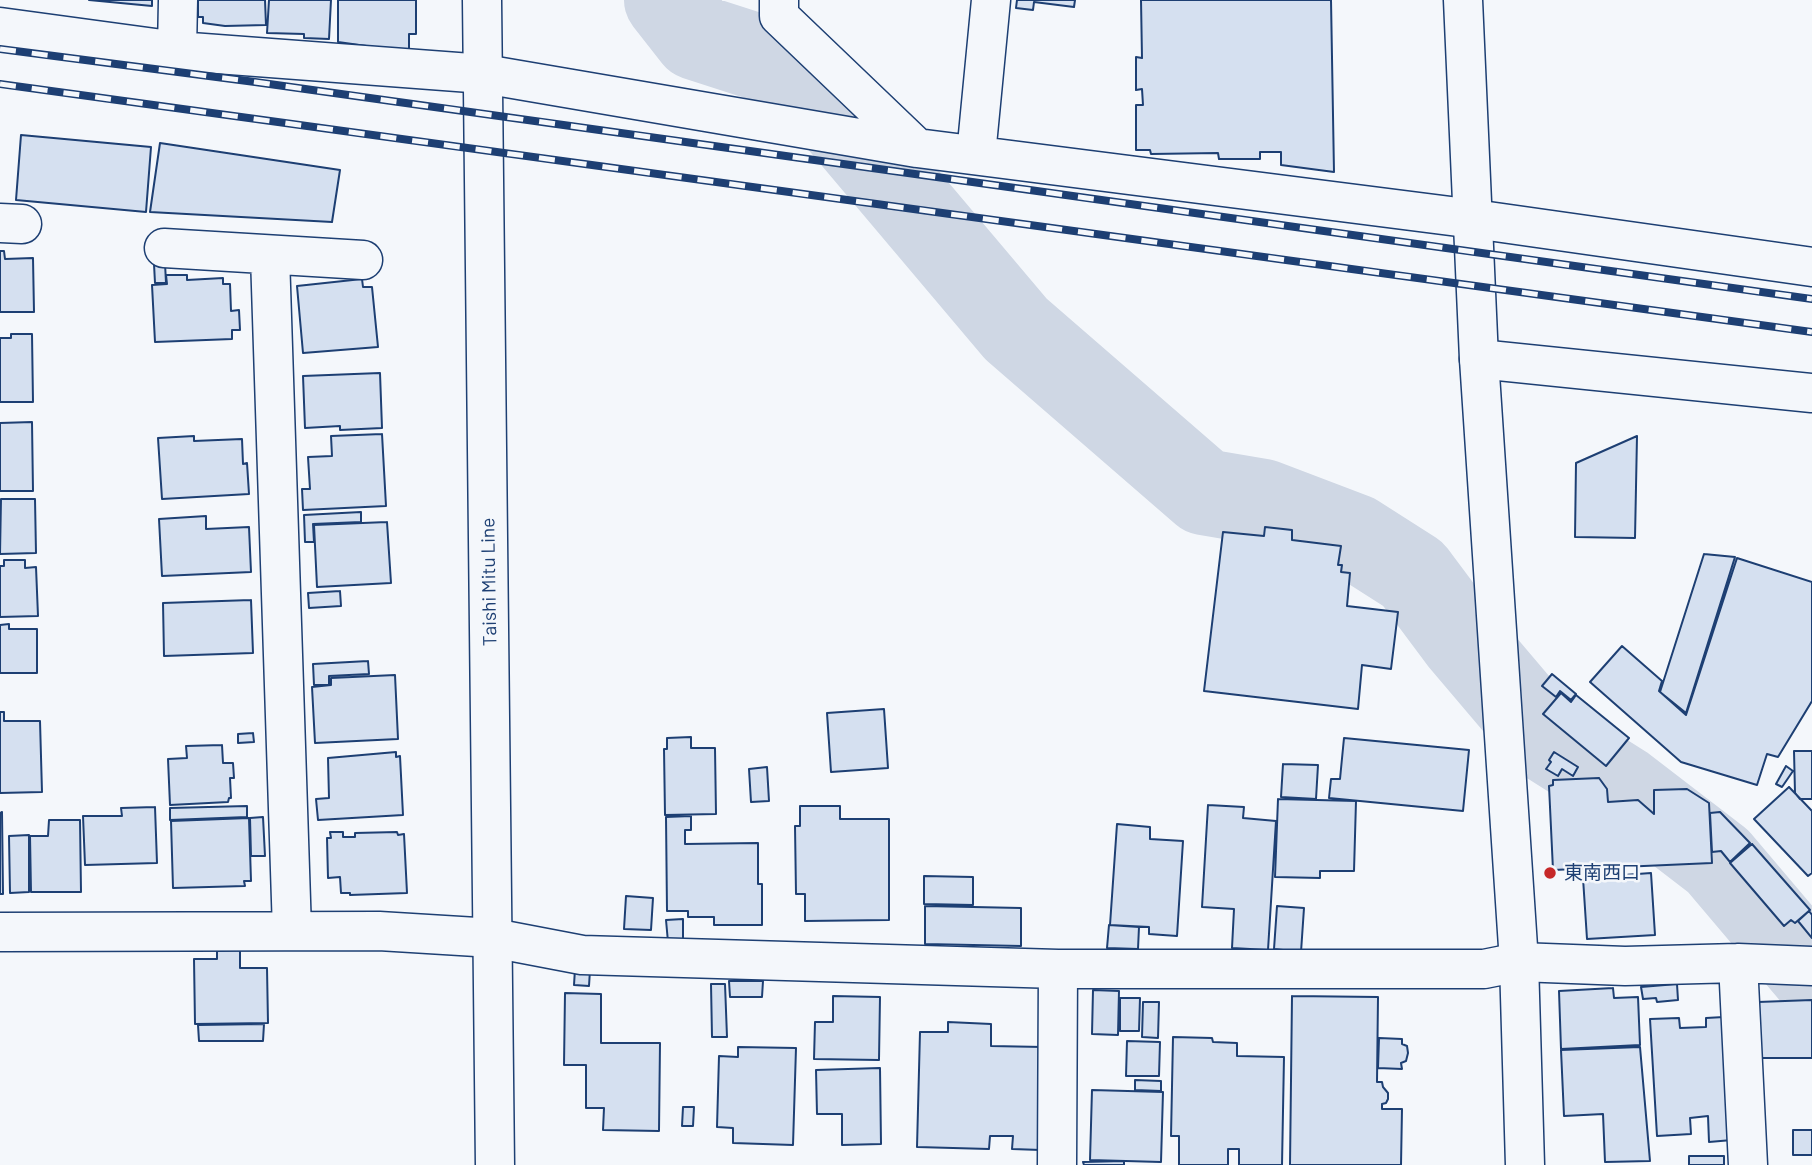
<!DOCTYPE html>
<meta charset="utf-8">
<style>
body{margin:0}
canvas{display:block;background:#f4f7fb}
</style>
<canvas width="1812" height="1165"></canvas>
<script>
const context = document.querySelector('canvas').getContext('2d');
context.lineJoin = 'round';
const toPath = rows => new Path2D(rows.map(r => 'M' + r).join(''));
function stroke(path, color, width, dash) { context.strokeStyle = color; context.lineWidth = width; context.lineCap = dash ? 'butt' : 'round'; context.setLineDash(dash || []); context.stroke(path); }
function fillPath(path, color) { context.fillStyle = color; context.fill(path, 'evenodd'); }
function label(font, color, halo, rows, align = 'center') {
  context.font = font + ' Barlow,"Noto Sans JP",sans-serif'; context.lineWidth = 5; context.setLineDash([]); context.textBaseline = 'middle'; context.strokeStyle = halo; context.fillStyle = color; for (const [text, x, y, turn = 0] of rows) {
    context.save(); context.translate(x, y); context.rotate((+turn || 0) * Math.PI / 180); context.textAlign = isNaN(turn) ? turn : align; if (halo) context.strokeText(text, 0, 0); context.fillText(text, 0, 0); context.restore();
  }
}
stroke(toPath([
 [667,0,696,37,789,67,826,104,1016,329,1204,492,1263,502,1355,537,1413,574,1463,641,1547,740,1623,788,1718,861,1812,972]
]), '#cfd7e4', 86);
const building = toPath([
 [89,0,152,0,152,6,89,0],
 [198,0,265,0,266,25,225,26,203,23,203,17,198,17,198,0],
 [269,0,331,0,329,39,304,38,304,34,267,33,269,0],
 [338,0,416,0,416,34,409,34,409,52,338,42,338,0],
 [1017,0,1075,0,1074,7,1034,2,1033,10,1016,8,1017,0],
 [1141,0,1331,0,1334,172,1281,165,1281,152,1260,152,1260,159,1219,159,1218,153,1151,154,1150,150,1136,150,1136,105,1143,105,1142,89,1136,90,1136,57,1142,58,1141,0],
 [21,135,151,147,146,212,16,200,21,135],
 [160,143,340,170,332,222,150,212,160,143],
 [0,251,4,251,5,259,33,258,34,312,0,312,0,251],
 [165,263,166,283,155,283,154,264,165,263],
 [166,275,187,275,187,280,223,278,223,284,230,284,231,311,239,310,240,330,232,330,232,339,155,342,152,285,167,284,166,275],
 [362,279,363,287,372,287,378,347,303,353,297,286,362,279],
 [11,334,32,334,33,402,0,402,0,338,11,338,11,334],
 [380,373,382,428,340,430,340,426,305,428,303,376,380,373],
 [32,422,33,491,0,491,0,423,32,422],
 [382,434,386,506,303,510,302,489,310,489,308,457,332,456,331,436,382,434],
 [194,436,194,441,242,439,243,464,247,463,249,494,162,499,158,438,194,436],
 [1637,436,1635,538,1575,537,1576,463,1637,436],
 [1,499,35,499,36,553,0,554,1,499],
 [361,512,361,522,313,524,314,542,305,542,304,515,361,512],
 [206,516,206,529,249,527,251,572,162,576,159,519,206,516],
 [387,522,391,583,317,587,314,525,387,522],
 [1265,527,1292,530,1292,540,1341,546,1338,565,1342,565,1341,572,1350,573,1347,606,1398,612,1391,669,1362,665,1358,709,1204,691,1223,532,1264,536,1265,527],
 [1704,554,1735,557,1686,713,1660,692,1704,554],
 [1737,558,1812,582,1812,701,1778,757,1767,754,1757,785,1681,762,1590,682,1622,646,1662,681,1659,691,1686,715,1737,558],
 [4,560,25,560,25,568,36,567,38,616,0,617,0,566,4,566,4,560],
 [340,591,341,606,309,608,308,593,340,591],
 [251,600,253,653,164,656,163,603,251,600],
 [9,624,9,629,37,629,37,673,0,673,0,625,9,624],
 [368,661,369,674,329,676,329,685,314,685,313,664,368,661],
 [1552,674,1576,694,1571,700,1560,691,1556,697,1542,686,1552,674],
 [395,675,398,739,315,743,312,687,331,685,331,678,395,675],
 [1561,693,1571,702,1576,695,1629,738,1606,766,1543,714,1561,693],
 [884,709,888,768,831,772,827,713,884,709],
 [0,712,4,712,4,721,40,721,42,792,0,793,0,712],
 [253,733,254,742,238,743,238,734,253,733],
 [691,737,691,748,715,748,716,814,665,815,664,749,667,749,667,738,691,737],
 [1344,738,1469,750,1463,811,1329,798,1331,779,1340,779,1344,738],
 [222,745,223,763,233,763,234,778,230,778,231,798,229,798,228,802,170,805,168,759,187,758,186,746,222,745],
 [1794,751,1812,751,1812,799,1800,799,1795,793,1794,751],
 [396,752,396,757,400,756,403,815,318,820,316,799,329,798,328,758,396,752],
 [1554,752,1578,767,1573,776,1562,769,1558,776,1546,769,1551,762,1549,760,1554,752],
 [1283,764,1318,765,1316,799,1281,797,1283,764],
 [1786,766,1793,771,1782,787,1776,784,1786,766],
 [767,767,769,801,751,802,749,769,767,767],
 [1599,778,1607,789,1608,802,1638,800,1654,814,1654,790,1687,789,1709,803,1712,863,1553,870,1549,786,1553,785,1553,780,1599,778],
 [1789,787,1812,811,1812,873,1808,876,1754,819,1789,787],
 [1278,799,1356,801,1354,871,1320,871,1320,878,1275,877,1278,799],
 [1208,805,1244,807,1243,818,1276,821,1268,950,1232,948,1234,909,1202,907,1208,805],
 [247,806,247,817,170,820,170,808,247,806],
 [800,806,840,806,840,819,889,819,889,920,805,921,805,894,796,894,795,826,800,826,800,806],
 [155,807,157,863,85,865,83,816,122,816,121,808,155,807],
 [2,812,3,894,0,894,0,813,2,812],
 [1720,812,1750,843,1730,862,1721,851,1712,852,1710,813,1720,812],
 [691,816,691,830,685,830,685,844,758,843,758,884,762,884,762,925,714,925,714,917,688,917,688,911,667,911,666,817,691,816],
 [263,817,265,856,251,856,250,818,263,817],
 [249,818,251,881,244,881,245,886,173,888,171,821,249,818],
 [49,820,80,820,81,892,31,892,30,836,48,836,49,820],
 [1117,824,1150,827,1150,839,1183,841,1177,936,1149,934,1149,927,1110,925,1117,824],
 [330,832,343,832,343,837,355,837,355,833,397,832,398,835,404,834,407,893,350,895,350,893,341,893,340,877,328,878,327,838,331,838,330,832],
 [29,835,29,892,10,893,9,836,29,835],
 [1752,844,1810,910,1795,923,1791,920,1784,926,1730,863,1752,844],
 [1651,873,1655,935,1587,939,1583,878,1651,873],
 [924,876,973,877,973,905,924,904,924,876],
 [626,896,653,898,651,930,624,929,626,896],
 [925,906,1021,908,1021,946,925,944,925,906],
 [1277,906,1304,908,1301,952,1274,949,1277,906],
 [1809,911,1812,915,1812,938,1798,921,1809,911],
 [683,919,683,941,668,942,666,920,683,919],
 [1109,925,1139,927,1138,949,1107,948,1109,925],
 [240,950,240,968,267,968,268,1023,195,1024,194,959,217,959,217,951,240,950],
 [575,969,590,970,589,986,574,985,575,969],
 [729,981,763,981,762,997,730,997,729,981],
 [711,984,725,984,727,1037,712,1037,711,984],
 [1677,984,1678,1000,1657,1002,1656,998,1643,999,1641,987,1677,984],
 [1613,988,1614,998,1638,997,1640,1045,1561,1049,1559,991,1613,988],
 [1093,990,1119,991,1118,1035,1092,1034,1093,990],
 [565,993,601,994,601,1043,660,1043,659,1131,603,1130,604,1108,586,1108,586,1065,564,1065,565,993],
 [833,996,880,997,879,1060,814,1059,815,1022,833,1022,833,996],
 [1292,996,1378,997,1377,1082,1382,1082,1383,1087,1388,1093,1388,1099,1386,1103,1382,1104,1382,1109,1402,1109,1401,1165,1290,1165,1292,996],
 [1120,998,1140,998,1139,1031,1120,1031,1120,998],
 [1812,1000,1812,1058,1761,1058,1758,1002,1812,1000],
 [1143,1002,1159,1002,1158,1038,1142,1037,1143,1002],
 [1724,1017,1732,1140,1709,1142,1708,1116,1690,1118,1691,1134,1657,1136,1650,1019,1679,1018,1680,1028,1706,1027,1706,1018,1724,1017],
 [948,1022,991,1024,991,1046,1043,1047,1041,1150,1012,1149,1013,1136,990,1136,989,1149,917,1147,920,1032,948,1032,948,1022],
 [264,1024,263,1041,199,1041,198,1025,264,1024],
 [1173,1037,1212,1038,1213,1042,1237,1043,1237,1056,1284,1057,1282,1165,1239,1165,1239,1149,1228,1149,1228,1165,1179,1165,1179,1136,1171,1136,1173,1037],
 [1379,1038,1402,1039,1402,1044,1407,1046,1408,1053,1406,1061,1401,1063,1402,1069,1378,1068,1379,1038],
 [1127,1041,1160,1042,1159,1076,1126,1076,1127,1041],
 [738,1047,796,1048,793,1145,733,1143,733,1128,717,1127,719,1056,738,1057,738,1047],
 [1640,1047,1650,1161,1605,1162,1603,1114,1564,1116,1561,1050,1640,1047],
 [880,1068,881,1144,842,1145,842,1114,817,1114,816,1070,880,1068],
 [1135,1080,1161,1081,1161,1091,1135,1090,1135,1080],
 [1092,1090,1163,1092,1161,1162,1090,1160,1092,1090],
 [683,1107,694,1107,693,1126,682,1126,683,1107],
 [1793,1130,1812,1130,1812,1155,1793,1155,1793,1130],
 [1689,1156,1724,1156,1724,1165,1689,1165,1689,1156],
 [1124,1161,1124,1165,1084,1165,1083,1162,1124,1161]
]);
fillPath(building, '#d5e0f0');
stroke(building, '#1d3f73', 2);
const street = toPath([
 [779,0,779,16,917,148],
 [0,27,177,51,484,74,917,148,1474,219,1812,267],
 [177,51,178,0],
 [976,155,991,0],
 [0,223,22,224],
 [164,248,363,260],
 [270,256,292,931],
 [1479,359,1812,393],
 [0,932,379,931,493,938,582,955,1058,969,1484,969,1519,962,1625,966,1738,963,1812,966],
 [1738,963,1748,1165],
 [1057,1165,1058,969]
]);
const secondary = toPath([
 [1463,0,1479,359,1519,962,1525,1165]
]);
const primary = toPath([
 [482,0,495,1165]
]);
stroke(street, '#1d3f73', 41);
stroke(secondary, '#1d3f73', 41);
stroke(primary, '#1d3f73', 41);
stroke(street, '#f4f7fb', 38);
stroke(secondary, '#f4f7fb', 38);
stroke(primary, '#f4f7fb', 38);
const rail = toPath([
 [0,49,255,82,1812,299],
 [0,84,1812,332]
]);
stroke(rail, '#1d3f73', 8);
stroke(rail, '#f4f7fb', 5, [16]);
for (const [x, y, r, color] of [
 [1550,873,7,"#c62828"]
]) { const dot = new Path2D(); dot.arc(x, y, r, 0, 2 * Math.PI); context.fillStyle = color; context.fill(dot); stroke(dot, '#f4f7fb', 2.5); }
label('19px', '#1d3f73', '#f4f7fb', [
 ["Taishi Mitu Line",489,582,-91]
]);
label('19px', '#1d3f73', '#f4f7fb', [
 ["東南西口",1564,873]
], 'left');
</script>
